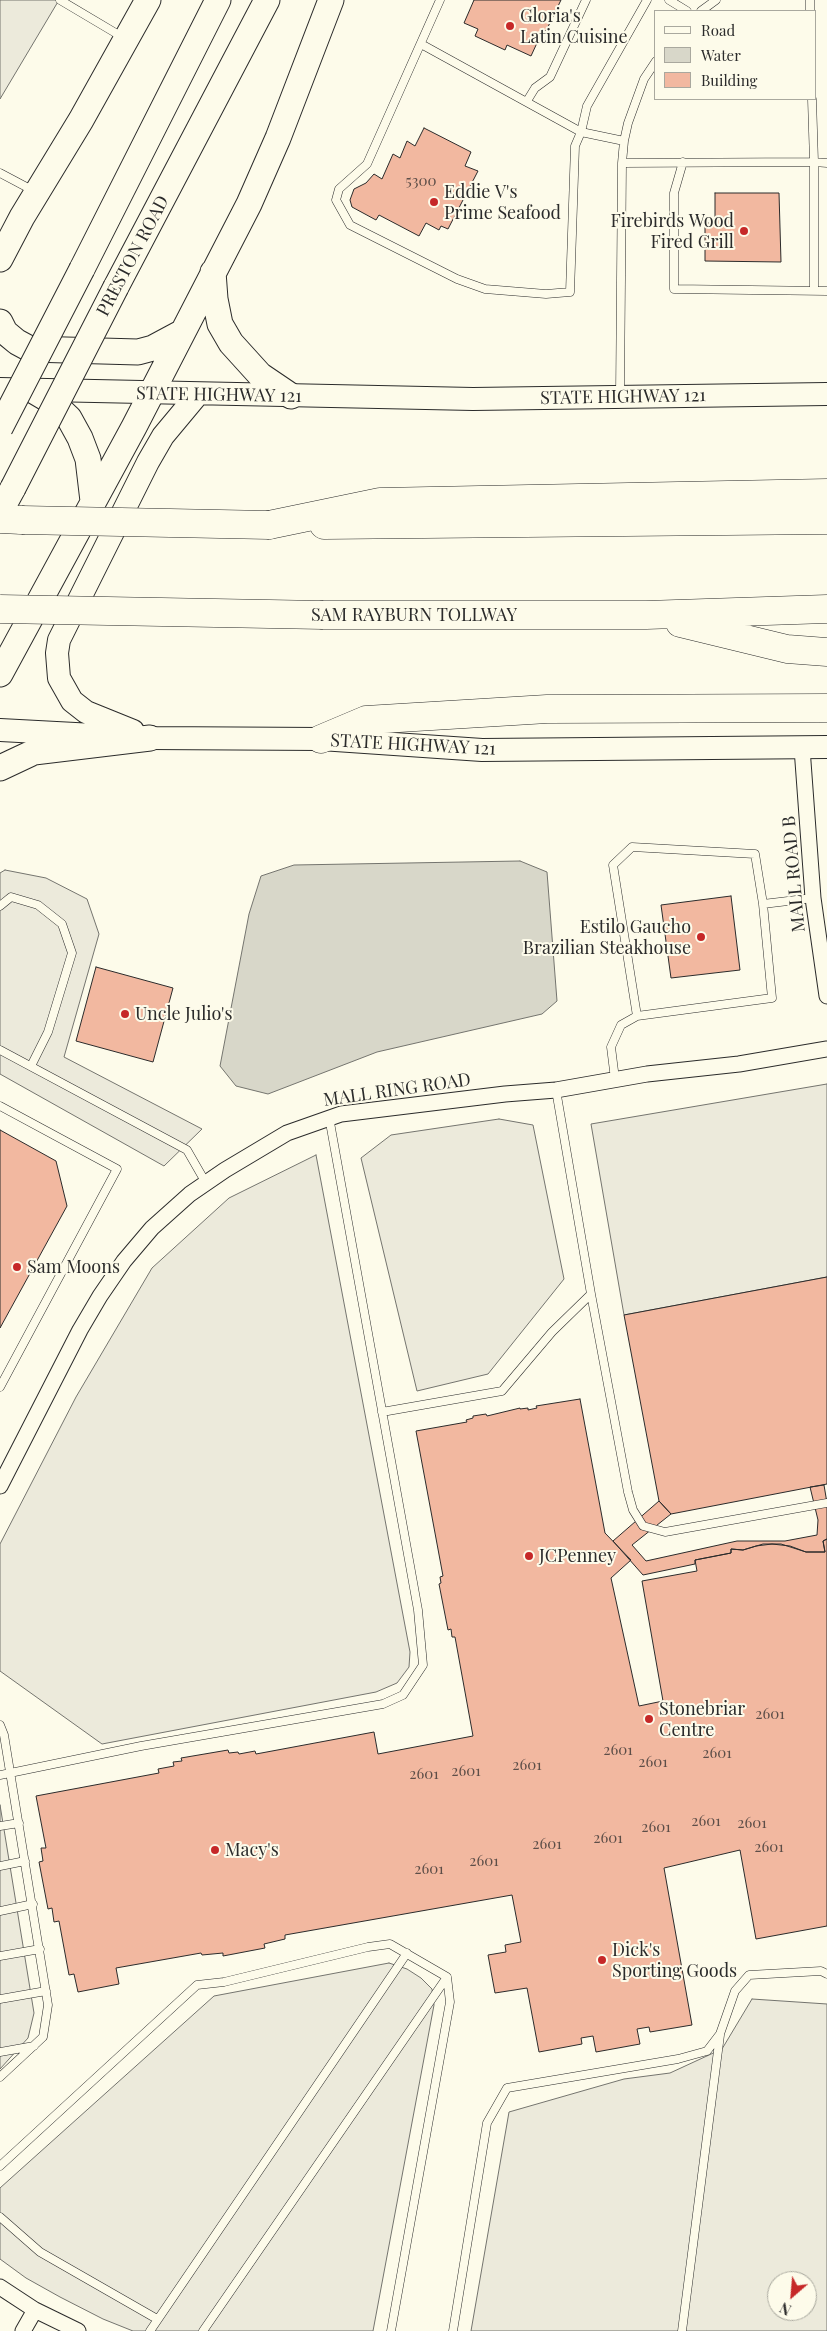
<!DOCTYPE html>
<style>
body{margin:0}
#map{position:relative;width:827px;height:2331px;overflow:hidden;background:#fdfbea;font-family:"Playfair Display",serif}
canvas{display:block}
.legend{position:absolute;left:654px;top:10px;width:162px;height:90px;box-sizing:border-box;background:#fdfbea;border:1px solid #a9a89e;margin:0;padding:6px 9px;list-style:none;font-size:15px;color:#2b2b2b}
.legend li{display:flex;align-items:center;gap:10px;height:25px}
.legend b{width:25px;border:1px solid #a9a89e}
.north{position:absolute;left:767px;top:2271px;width:50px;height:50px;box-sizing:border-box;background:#fdfbea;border:1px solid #a9a89e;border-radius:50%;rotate:207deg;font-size:14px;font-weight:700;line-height:20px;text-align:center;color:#2b2b2b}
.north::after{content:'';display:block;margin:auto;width:18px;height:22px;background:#c62828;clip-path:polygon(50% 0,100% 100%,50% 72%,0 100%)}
</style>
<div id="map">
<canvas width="827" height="2331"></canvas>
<ul class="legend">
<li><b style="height:6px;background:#fdfbea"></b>Road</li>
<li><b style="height:14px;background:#d8d7c9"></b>Water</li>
<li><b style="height:14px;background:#f2b8a0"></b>Building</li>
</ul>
<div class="north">N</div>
</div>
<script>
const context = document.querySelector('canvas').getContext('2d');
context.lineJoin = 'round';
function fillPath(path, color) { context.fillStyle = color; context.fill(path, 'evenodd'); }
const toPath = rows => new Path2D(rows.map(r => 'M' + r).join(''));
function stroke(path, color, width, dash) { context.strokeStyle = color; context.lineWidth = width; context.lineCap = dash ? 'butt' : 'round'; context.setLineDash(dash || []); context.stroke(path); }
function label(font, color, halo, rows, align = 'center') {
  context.font = font + ' "Playfair Display",serif'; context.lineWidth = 4; context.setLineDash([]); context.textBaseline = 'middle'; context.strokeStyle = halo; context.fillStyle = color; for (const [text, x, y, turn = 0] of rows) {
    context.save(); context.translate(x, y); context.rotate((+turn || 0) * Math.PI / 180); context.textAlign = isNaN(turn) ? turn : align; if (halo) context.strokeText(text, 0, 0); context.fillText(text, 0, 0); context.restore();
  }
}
const parking = toPath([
 [0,0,59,0,0,99,0,0],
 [5,870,46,878,87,899,99,934,64,1057,202,1129,164,1166,0,1074,0,873,5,870],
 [827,1084,827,1277,624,1315,591,1124,827,1084],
 [499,1119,533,1125,564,1279,488,1374,417,1391,361,1158,391,1135,499,1119],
 [316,1155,410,1652,409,1667,397,1683,376,1692,102,1744,0,1671,0,1544,76,1397,152,1268,229,1198,316,1155],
 [0,1805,34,2013,28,2038,0,2069,0,1805],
 [389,1963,407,1969,421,1978,432,1989,434,2005,373,2331,133,2331,103,2319,60,2297,26,2278,0,2259,0,2188,214,1996,389,1963],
 [752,1999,827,2004,827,2331,471,2331,509,2112,624,2079,670,2073,722,2049,752,1999],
 [777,2281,807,2281,807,2311,777,2311,777,2281]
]);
fillPath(parking, '#eceadb');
stroke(parking, '#74746e', 1);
const water = toPath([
 [520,861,547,872,557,1001,542,1014,377,1052,268,1094,236,1086,220,1066,249,914,261,876,294,865,520,861]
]);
fillPath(water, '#d8d7c9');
stroke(water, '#74746e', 1);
const building = toPath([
 [474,0,561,0,546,31,543,30,531,56,507,45,505,50,475,36,478,29,464,23,474,0],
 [424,128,471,152,465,166,478,171,448,229,441,226,439,230,426,223,419,236,379,215,376,220,352,207,350,200,354,189,366,183,374,174,382,179,393,154,400,158,407,141,415,146,424,128],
 [715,193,779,193,781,262,705,261,705,223,715,223,715,193],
 [731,896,740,970,671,978,661,905,731,896],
 [96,967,173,988,153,1062,76,1041,96,967],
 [0,1130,56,1161,67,1206,0,1328,0,1130],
 [827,1277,827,1484,671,1514,659,1501,624,1315,827,1277],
 [580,1399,605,1533,631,1560,611,1578,639,1706,663,1701,642,1581,697,1571,695,1560,731,1553,731,1549,743,1550,756,1546,772,1544,790,1546,806,1552,825,1552,823,1541,827,1539,827,1926,756,1939,740,1850,664,1868,692,2025,650,2032,649,2027,637,2029,640,2044,596,2052,593,2036,581,2038,582,2044,539,2052,527,1988,495,1993,488,1955,506,1952,505,1945,521,1942,512,1895,285,1935,285,1939,264,1944,265,1948,223,1956,223,1953,202,1955,201,1953,116,1968,119,1984,78,1992,74,1974,69,1975,59,1921,54,1922,52,1908,48,1909,39,1862,43,1861,41,1848,46,1848,36,1796,159,1773,158,1769,174,1766,173,1762,182,1761,181,1758,228,1750,229,1753,238,1752,239,1754,255,1751,256,1754,374,1732,378,1754,473,1736,455,1637,452,1637,451,1629,448,1630,439,1584,441,1583,440,1577,443,1576,416,1431,467,1422,466,1420,473,1418,473,1416,486,1414,487,1416,520,1408,520,1409,528,1408,528,1410,537,1408,536,1406,580,1399],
 [824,1485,827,1503,827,1539,823,1541,825,1552,806,1552,781,1544,763,1544,743,1550,731,1549,731,1553,695,1560,695,1564,643,1575,613,1541,659,1501,671,1514,632,1545,646,1561,737,1541,785,1541,817,1535,818,1520,810,1487,824,1485]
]);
fillPath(building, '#f2b8a0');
stroke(building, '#2b2b2b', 1);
const service = toPath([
 [60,0,124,38],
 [440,0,367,164,339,189,336,200,350,225,457,279,485,289,546,294,570,292,575,146,581,132,624,141],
 [669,0,687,11],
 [810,0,810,11],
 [701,11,716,0],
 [421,44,581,132,587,106,647,0],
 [527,101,535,88,550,77,586,0],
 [683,162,674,193,674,289,827,291],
 [622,163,814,162,812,99],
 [0,173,34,191],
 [814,291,814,162,827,163],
 [620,395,622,163,624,141,628,123,644,79,656,61],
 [0,906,11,897,38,905,62,924,72,953,48,1032,31,1066],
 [637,1016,613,865,632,847,755,854,763,904,813,898],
 [0,1050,187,1150,206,1183],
 [615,1079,611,1047,621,1025,637,1016,772,998,763,904],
 [0,1106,117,1169,0,1387],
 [591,1294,628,1492,633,1510,643,1526,665,1532,827,1503],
 [382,1412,502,1391,552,1332,591,1294,556,1090],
 [0,1725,4,1735,48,2005,43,2037,0,2077],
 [0,1775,141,1746,383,1704,403,1695,423,1665,418,1610,329,1117],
 [0,1826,19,1823],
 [0,1866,25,1861],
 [0,1911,33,1904],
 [0,1956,40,1949],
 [0,1999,46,1991],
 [0,2052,34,2046],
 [0,2166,197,1985,224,1982,368,1947,390,1944,447,1977,450,2002,391,2331],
 [0,2217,40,2252,157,2319],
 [150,2331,407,1953],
 [203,2331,447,1977],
 [453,2331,487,2123,507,2088,678,2059,707,2051,720,2034,735,1991,749,1975,821,1971,827,1974],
 [682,2331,720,2035]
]);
const minor = toPath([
 [802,748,813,898,827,996],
 [0,1486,80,1330,100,1296,124,1261,152,1228,190,1194,225,1170,287,1133,341,1114,505,1094,556,1090,647,1074,739,1064,827,1049],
 [0,2287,35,2310,78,2331],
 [23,2331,35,2310]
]);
const secondary = toPath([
 [0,389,473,399,827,394],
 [0,730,150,738,321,739,482,750,827,747],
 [133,731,86,712,72,701,59,678,57,653,59,640,148,462,163,436,198,394]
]);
const primary = toPath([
 [0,259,22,217,81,120,148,0],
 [82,269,218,0],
 [213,272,215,299,220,324,231,343,260,375,291,396],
 [116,287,267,0],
 [0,322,5,332,17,342,30,349,138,352,153,348,181,333],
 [34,391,51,401,69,418,80,438,88,459,93,501],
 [0,512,13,488],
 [0,674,134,427,249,204,278,138,331,0],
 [0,768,34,752,150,738]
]);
const motorway = toPath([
 [0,519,22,520],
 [269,525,380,502,827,493],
 [324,525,827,520],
 [323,615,646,615,827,609],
 [680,623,787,649,827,652],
 [321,739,366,720,547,709,827,708]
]);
stroke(service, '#2b2b2b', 9);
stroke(minor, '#2b2b2b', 17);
stroke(secondary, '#2b2b2b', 24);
stroke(primary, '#2b2b2b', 27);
stroke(motorway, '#2b2b2b', 29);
stroke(service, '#fdfbea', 8);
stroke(minor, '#fdfbea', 15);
stroke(secondary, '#fdfbea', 22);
stroke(primary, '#fdfbea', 25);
stroke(motorway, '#fdfbea', 28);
const primaryBridge = toPath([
 [0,428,82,269],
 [13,488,116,287]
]);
const motorwayBridge = toPath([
 [22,520,269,525],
 [0,609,323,615]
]);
stroke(primaryBridge, '#2b2b2b', 27, []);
stroke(motorwayBridge, '#2b2b2b', 29, []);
stroke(primaryBridge, '#fdfbea', 25);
stroke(motorwayBridge, '#fdfbea', 28);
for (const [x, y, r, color] of [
 [510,26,5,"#c62828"],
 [434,202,5,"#c62828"],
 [744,231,5,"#c62828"],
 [701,937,5,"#c62828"],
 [125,1014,5,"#c62828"],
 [17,1267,5,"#c62828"],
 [529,1556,5,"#c62828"],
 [649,1719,5,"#c62828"],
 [215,1850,5,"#c62828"],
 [602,1960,5,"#c62828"]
]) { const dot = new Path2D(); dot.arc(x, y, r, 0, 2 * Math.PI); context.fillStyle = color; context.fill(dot); stroke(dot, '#fdfbea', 2); }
label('15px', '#5d4e48', null, [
 ["5300",421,181],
 ["2601",770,1714],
 ["2601",618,1750],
 ["2601",717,1753],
 ["2601",653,1762],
 ["2601",527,1765],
 ["2601",466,1771],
 ["2601",424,1774],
 ["2601",706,1821],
 ["2601",752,1823],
 ["2601",656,1827],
 ["2601",608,1838],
 ["2601",547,1844],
 ["2601",769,1847],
 ["2601",484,1861],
 ["2601",429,1869]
]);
label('18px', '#2b2b2b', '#fdfbea', [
 ["Gloria's",520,16],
 ["Latin Cuisine",520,37],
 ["Eddie V's",444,192],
 ["Prime Seafood",444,213],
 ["Firebirds Wood",734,221,"right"],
 ["Fired Grill",734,242,"right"],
 ["Estilo Gaucho",691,927,"right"],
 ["Brazilian Steakhouse",691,948,"right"],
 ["Uncle Julio's",135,1014],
 ["Sam Moons",27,1267],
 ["JCPenney",539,1556],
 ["Stonebriar",659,1709],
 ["Centre",659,1730],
 ["Macy's",225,1850],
 ["Dick's",612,1950],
 ["Sporting Goods",612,1971]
], 'left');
label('18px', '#2b2b2b', '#fdfbea', [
 ["PRESTON ROAD",133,256,-62],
 ["STATE HIGHWAY 121",219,395,1],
 ["STATE HIGHWAY 121",623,397,-1],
 ["SAM RAYBURN TOLLWAY",414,615],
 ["STATE HIGHWAY 121",413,745,3],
 ["MALL ROAD B",794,874,-95],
 ["MALL RING ROAD",397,1090,-8]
]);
</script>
